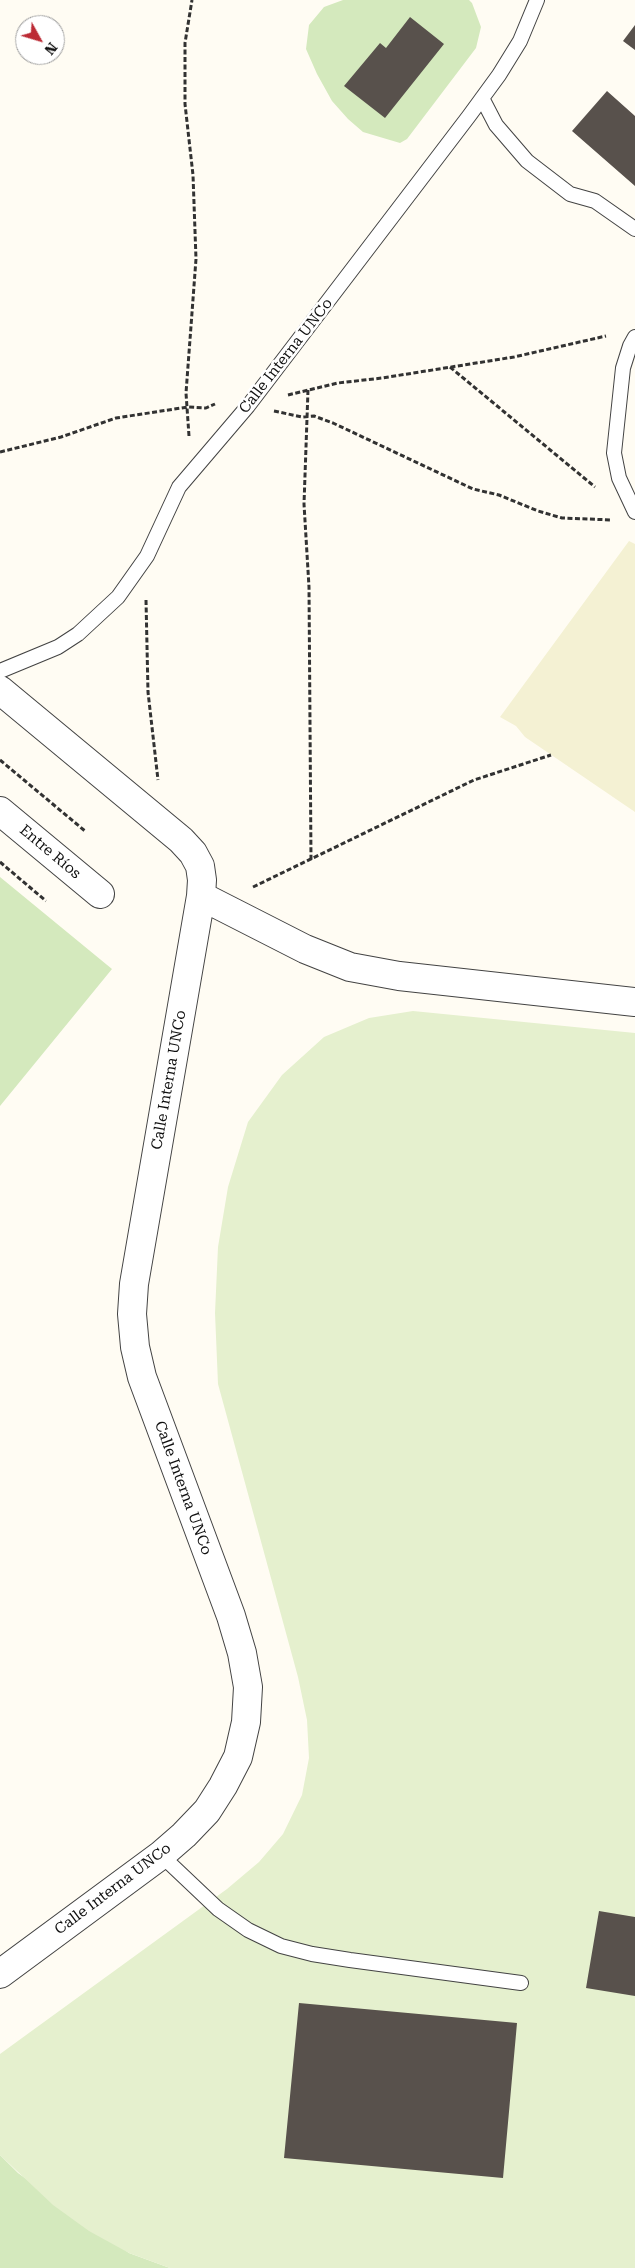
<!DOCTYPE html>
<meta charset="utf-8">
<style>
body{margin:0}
#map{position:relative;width:635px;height:2268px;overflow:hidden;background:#fffcf3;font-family:"Roboto Serif",serif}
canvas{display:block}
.north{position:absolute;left:15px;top:15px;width:50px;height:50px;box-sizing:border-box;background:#fff;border:1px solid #9f9f9f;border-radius:50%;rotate:129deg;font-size:14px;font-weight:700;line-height:20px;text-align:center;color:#101010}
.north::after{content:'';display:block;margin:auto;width:18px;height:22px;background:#bc2b35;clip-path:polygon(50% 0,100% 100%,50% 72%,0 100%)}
</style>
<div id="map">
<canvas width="635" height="2268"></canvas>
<div class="north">N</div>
</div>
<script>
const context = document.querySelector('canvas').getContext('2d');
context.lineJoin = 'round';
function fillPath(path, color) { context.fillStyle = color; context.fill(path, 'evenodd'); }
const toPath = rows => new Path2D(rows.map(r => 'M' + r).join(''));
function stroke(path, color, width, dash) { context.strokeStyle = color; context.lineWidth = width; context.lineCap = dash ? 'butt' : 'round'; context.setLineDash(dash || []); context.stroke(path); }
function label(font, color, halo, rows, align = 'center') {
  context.font = font + ' "Roboto Serif",serif'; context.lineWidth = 5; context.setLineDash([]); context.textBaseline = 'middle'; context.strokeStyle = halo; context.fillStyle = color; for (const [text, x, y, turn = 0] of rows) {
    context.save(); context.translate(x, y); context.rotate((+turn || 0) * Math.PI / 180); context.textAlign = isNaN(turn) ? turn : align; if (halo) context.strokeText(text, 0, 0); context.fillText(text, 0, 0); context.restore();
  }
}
fillPath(toPath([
 [629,541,635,544,635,812,525,737,516,726,500,717]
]), '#f4f1d3');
fillPath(toPath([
 [343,0,469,0,472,3,481,27,476,48,407,139,400,143,363,132,348,119,332,101,317,74,306,49,309,25,324,7],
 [0,877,112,969,0,1106],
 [0,2155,18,2173,129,2253,170,2268,0,2268]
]), '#d4e9bd');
fillPath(toPath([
 [413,1011,635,1033,635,2268,170,2268,129,2253,89,2231,53,2205,0,2155,0,2054,227,1889,259,1862,283,1834,302,1795,309,1758,307,1720,298,1677,218,1384,215,1313,218,1247,228,1187,248,1122,282,1075,324,1037,369,1018]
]), '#e5f0ce');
fillPath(toPath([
 [410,17,444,44,385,118,344,86,380,43,386,48],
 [635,25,635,50,623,41],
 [607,91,635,116,635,186,572,131],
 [599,1911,635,1917,635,1996,586,1988],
 [299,2003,517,2023,503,2178,284,2158]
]), '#58514c');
const service = toPath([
 [482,98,496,125,527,161,570,194,595,201,635,229],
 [635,337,630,346,623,368,614,453,619,478,635,512],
 [0,671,58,647,78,634,118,597,147,556,179,487,248,406,469,116,499,75,520,41,537,0],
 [161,1855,218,1909,248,1930,281,1946,312,1954,350,1960,521,1983]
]);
const minor = toPath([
 [0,690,181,840,193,853,200,866,202,880,201,896,134,1284,132,1314,135,1347,142,1377,231,1616,242,1653,248,1687,246,1722,238,1757,223,1786,207,1811,184,1835,161,1855,0,1974],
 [0,811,100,894],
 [201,896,305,949,350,967,399,976,635,1002]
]);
stroke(service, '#434343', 16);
stroke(minor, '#434343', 30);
stroke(toPath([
 [450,367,595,487],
 [308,390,304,504,309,587,311,860],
 [288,395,338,383,382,378,514,357,606,336],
 [274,411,302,417,314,416,333,423,473,489,499,495,538,511,562,518,612,520],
 [189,436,186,393,196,259,193,175,185,104,185,43,192,0],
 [0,452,61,437,116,418,188,407,206,408,215,404],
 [146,600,148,692,158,780],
 [0,760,85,831],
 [0,862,46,901],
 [253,887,474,780,551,755]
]), '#323232', 3, [5, 2.5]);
stroke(service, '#fff', 14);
stroke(minor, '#fff', 28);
label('15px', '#101010', '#fff', [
 ["Calle Interna UNCo",286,356,-52],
 ["Entre Ríos",50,852,40],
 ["Calle Interna UNCo",169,1080,-80],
 ["Calle Interna UNCo",183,1488,70],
 ["Calle Interna UNCo",113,1889,-37]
]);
</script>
